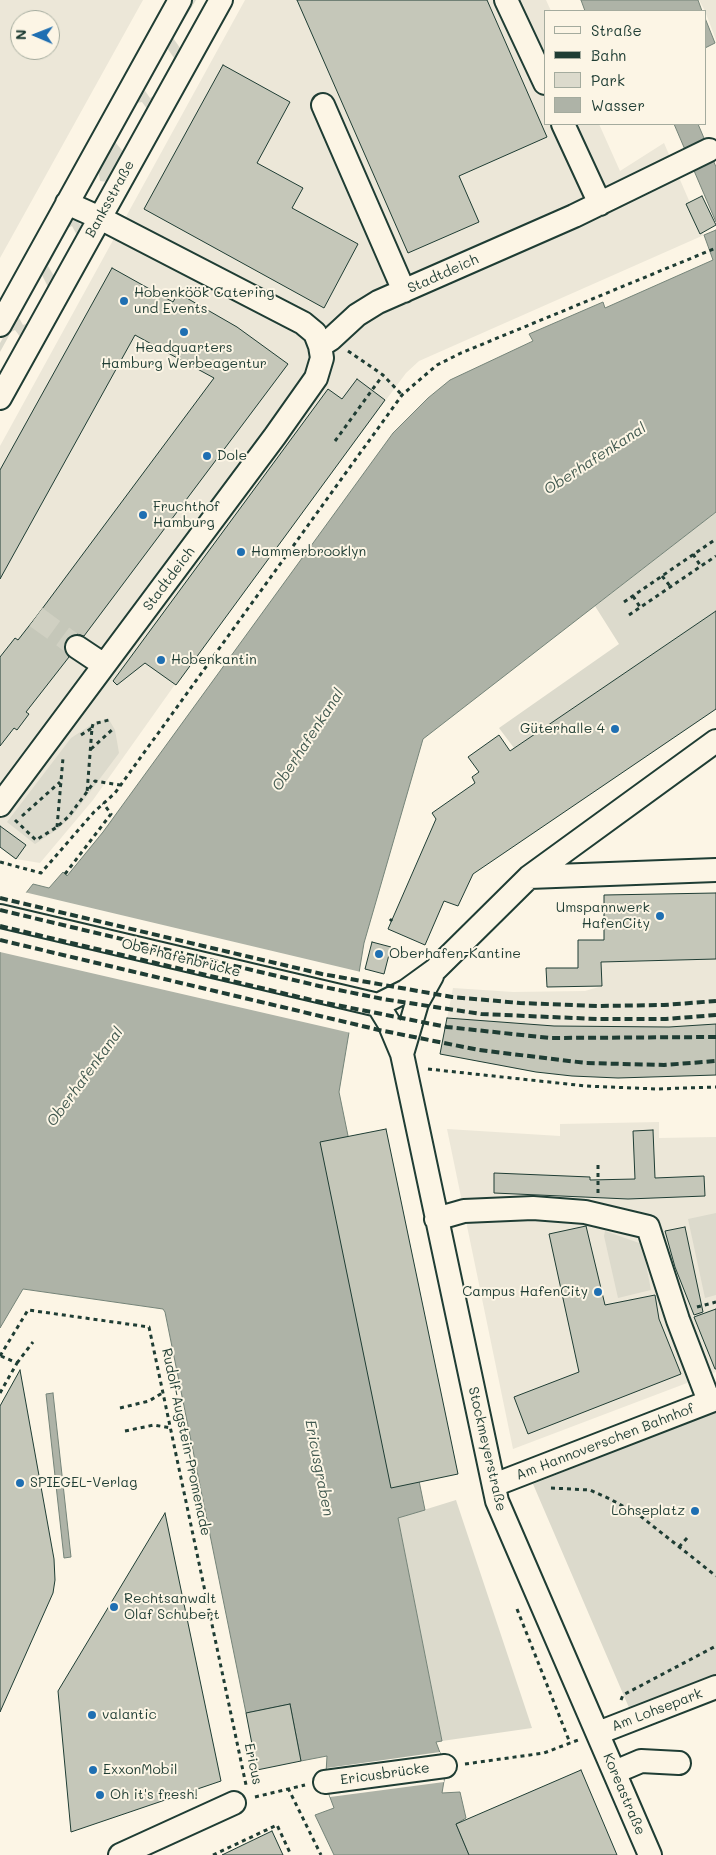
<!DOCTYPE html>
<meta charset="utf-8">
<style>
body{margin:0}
#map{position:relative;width:716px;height:1855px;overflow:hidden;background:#fcf5e5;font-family:Mali,sans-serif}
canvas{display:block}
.legend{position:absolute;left:544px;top:10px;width:162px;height:115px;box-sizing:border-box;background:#fcf5e5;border:1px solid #a4ab9e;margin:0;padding:6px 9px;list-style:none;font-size:15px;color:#1f3d34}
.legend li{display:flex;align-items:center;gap:10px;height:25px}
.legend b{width:25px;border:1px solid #a4ab9e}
.north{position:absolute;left:10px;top:10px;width:50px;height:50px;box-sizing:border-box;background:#fcf5e5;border:1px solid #a4ab9e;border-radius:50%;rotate:271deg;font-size:14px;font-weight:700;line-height:20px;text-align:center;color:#1f3d34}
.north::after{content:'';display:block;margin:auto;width:18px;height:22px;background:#1f6fb2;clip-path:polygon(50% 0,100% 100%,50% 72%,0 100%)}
</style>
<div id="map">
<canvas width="716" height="1855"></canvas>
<ul class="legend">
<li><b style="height:6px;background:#fcf5e5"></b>Straße</li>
<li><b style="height:6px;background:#1f3d34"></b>Bahn</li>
<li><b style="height:14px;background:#dcdacc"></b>Park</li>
<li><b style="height:14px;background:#aeb3a7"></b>Wasser</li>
</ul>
<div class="north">N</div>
</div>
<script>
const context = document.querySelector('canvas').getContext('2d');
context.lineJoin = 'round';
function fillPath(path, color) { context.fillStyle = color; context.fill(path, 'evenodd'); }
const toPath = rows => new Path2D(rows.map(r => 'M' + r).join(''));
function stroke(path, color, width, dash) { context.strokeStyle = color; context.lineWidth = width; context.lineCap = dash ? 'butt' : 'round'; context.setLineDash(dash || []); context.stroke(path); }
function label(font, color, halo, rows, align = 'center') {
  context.font = font + ' Mali,sans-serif'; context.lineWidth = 4; context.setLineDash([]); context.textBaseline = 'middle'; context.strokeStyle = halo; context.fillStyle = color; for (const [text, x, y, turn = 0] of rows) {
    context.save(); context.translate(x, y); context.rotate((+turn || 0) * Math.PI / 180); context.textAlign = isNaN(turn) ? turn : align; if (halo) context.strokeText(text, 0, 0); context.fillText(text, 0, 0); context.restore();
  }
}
fillPath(toPath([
 [0,0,143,0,0,258],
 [20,20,50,20,50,50,20,50],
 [245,0,546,0,551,11,545,11,545,124,599,124,620,171,664,143,704,235,419,361,406,373,181,676,93,800,40,863,16,859,0,847,0,446],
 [699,0,716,0,716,40,705,11],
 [716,959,716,1075,618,1078,572,1076,533,1072,440,1054,453,988,513,992,585,991,602,986,601,962],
 [659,1122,659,1138,716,1137,716,1372,513,1449,447,1129,560,1136,560,1124]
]), '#ece7d8');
fillPath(toPath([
 [190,0,196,0,173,38,183,52,150,113,142,102,137,103,115,142,126,155,108,182,100,181,98,169,141,85,150,98,155,95,174,58,165,45],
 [71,220,76,220,83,227,79,239,72,226,68,228,48,266,57,281,24,342,15,330,11,332,0,352,0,343,17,314,23,325,29,323,48,287,40,271,67,222],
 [716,512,716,611,514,748,499,728,619,644,595,606],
 [108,718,115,730,119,753,72,816,58,829,35,844,7,822,71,738,91,725],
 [716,1213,716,1295,705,1298,688,1219],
 [605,1231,642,1244,651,1290,618,1298,604,1236],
 [716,1411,716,1676,630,1710,533,1484],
 [456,1500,532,1728,442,1741,398,1518]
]), '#dcdacc');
const water = toPath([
 [581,0,698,0,702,11,585,11,581,0],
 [705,18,715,43,705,48,705,18],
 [674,124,698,124,709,150,716,167,716,222,674,124],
 [716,230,716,512,423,739,364,943,339,1092,425,1510,398,1518,442,1741,436,1742,442,1758,445,1775,442,1793,460,1792,466,1818,456,1824,469,1855,334,1855,315,1815,334,1808,328,1792,326,1773,327,1756,301,1761,290,1704,246,1713,165,1312,163,1309,23,1289,0,1328,0,926,33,884,49,888,63,872,67,876,103,832,393,433,428,398,450,380,533,341,529,334,603,302,605,308,713,260,704,235,716,230],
 [53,1393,71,1557,64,1558,46,1394,53,1393]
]);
fillPath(water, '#aeb3a7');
stroke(water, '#758479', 1);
fillPath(toPath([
 [24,892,361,972,351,1033,0,952,0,922],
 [440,1752,444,1782,330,1797,326,1773,327,1768]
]), '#fcf5e5');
const building = toPath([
 [297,0,487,0,547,137,459,176,479,222,408,253,297,0],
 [223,65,290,102,257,163,303,188,292,208,358,244,324,308,144,209,223,65],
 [702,196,716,225,700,234,686,204,702,196],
 [112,268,173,302,178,293,237,327,288,364,84,636,77,634,66,639,64,647,69,657,26,712,29,714,17,730,14,728,0,746,0,657,15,638,18,640,36,617,214,378,135,335,0,579,0,470,112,268],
 [357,379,385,400,176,685,145,663,117,685,113,681,328,389,342,399,357,379],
 [716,611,716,709,473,874,458,906,444,901,425,945,388,929,436,819,432,813,475,783,472,777,479,772,468,757,499,735,510,751,716,611],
 [0,826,26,845,16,859,0,847,0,826],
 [716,893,716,959,601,962,602,986,547,987,546,968,578,968,578,940,604,940,604,895,716,893],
 [372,942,391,947,384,974,365,969,372,942],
 [447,1018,554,1026,669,1027,716,1024,716,1075,618,1078,572,1076,536,1072,440,1054,447,1018],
 [386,1129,458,1474,391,1488,320,1142,386,1129],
 [653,1130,655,1178,704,1176,705,1196,628,1199,494,1193,494,1173,590,1177,590,1180,635,1179,633,1131,653,1130],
 [586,1226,605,1305,655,1295,659,1319,681,1374,528,1434,514,1397,579,1372,549,1234,586,1226],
 [685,1227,703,1312,694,1315,675,1267,665,1231,685,1227],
 [716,1309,716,1369,715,1369,694,1317,716,1309],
 [20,1370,54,1559,55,1580,53,1593,0,1712,0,1406,20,1370],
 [165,1513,221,1781,71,1832,58,1691,165,1513],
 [290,1704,301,1761,257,1770,246,1713,290,1704],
 [581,1770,617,1855,469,1855,456,1824,581,1770],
 [272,1831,283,1855,222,1855,272,1831]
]);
fillPath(building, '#c5c7b9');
stroke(building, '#1f3d34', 1);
stroke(toPath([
 [36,617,77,647]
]), '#d0d0c2', 22, [22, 11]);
const minor = toPath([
 [506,0,545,83],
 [323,105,404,291],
 [563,124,600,204],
 [0,325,180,0],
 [320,346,331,339,357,315,378,302,574,216,709,150],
 [0,398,221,0],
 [77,647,104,665],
 [0,805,275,436,316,378,322,358,320,346,315,333,303,323,100,218,67,203],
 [529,877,716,870],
 [0,916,378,1005,406,991,435,970,529,877,716,741],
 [378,1005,389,1023,402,1054,497,1501,650,1855],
 [402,1054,417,1003,432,976],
 [436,1219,464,1211,533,1208,585,1212,648,1227,678,1320,709,1401],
 [494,1485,716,1399],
 [598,1733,716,1687],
 [615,1772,641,1761,679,1763],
 [325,1782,445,1766],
 [120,1855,234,1803]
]);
stroke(minor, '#1f3d34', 26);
stroke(toPath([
 [348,351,383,375,402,395],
 [335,441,383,375],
 [693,554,700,565],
 [662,576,670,586],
 [633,596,640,607],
 [624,602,716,539],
 [629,615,716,556],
 [92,728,93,724,109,720],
 [81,735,92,728,87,793],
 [91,749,114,728],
 [22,816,60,782],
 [15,820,36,840,57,827,69,816,95,781,120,785],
 [57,827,63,758],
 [0,862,41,873,94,812,115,793,402,395,417,382,437,365,461,353,716,248],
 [65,874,111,814,103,803],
 [390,921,392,919],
 [428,1069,586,1086,656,1089,716,1087],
 [598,1193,598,1164],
 [697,1307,716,1302],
 [0,1356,28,1310,149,1327,246,1785],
 [17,1363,33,1342],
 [0,1393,17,1363,1,1356],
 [120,1408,149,1401,164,1392],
 [125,1431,154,1425,171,1428],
 [551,1488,590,1490,610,1499,639,1515,716,1576],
 [679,1547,688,1537],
 [517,1609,570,1743],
 [621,1700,623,1695,716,1646],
 [465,1764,544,1753,578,1740],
 [288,1788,321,1855],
 [255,1797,305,1785],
 [213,1855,277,1825,291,1855]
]), '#1f3d34', 3, [4, 4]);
stroke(minor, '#fcf5e5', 22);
stroke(toPath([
 [0,898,322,974,452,997,520,1003,597,1006,664,1005,716,1001],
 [0,910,319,986,383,999,448,1009,481,1014,597,1019,666,1019,716,1015],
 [0,926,316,1001,447,1027,550,1038,716,1037],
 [0,940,379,1030,479,1050,586,1063,664,1065,716,1061]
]), '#1f3d34', 4, [8, 4]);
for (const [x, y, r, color] of [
 [124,301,5,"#1f6fb2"],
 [184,332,5,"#1f6fb2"],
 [207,456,5,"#1f6fb2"],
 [143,515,5,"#1f6fb2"],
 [241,552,5,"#1f6fb2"],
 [161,660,5,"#1f6fb2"],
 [615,729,5,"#1f6fb2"],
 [660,916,5,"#1f6fb2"],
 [379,954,5,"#1f6fb2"],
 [598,1292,5,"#1f6fb2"],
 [20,1483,5,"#1f6fb2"],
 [695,1511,5,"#1f6fb2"],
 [114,1607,5,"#1f6fb2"],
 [92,1715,5,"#1f6fb2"],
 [93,1770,5,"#1f6fb2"],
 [100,1795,5,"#1f6fb2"]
]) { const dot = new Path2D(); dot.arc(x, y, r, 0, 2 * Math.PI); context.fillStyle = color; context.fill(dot); stroke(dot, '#fcf5e5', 2); }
label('14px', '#1f3d34', '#fcf5e5', [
 ["Banksstraße",110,199,-61],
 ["Stadtdeich",443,274,-24],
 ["Stadtdeich",169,579,-53],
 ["Oberhafenbrücke",181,958,14],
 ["Rudolf-Augstein-Promenade",186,1442,78],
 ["Am Hannoverschen Bahnhof",605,1442,-21],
 ["Stockmeyerstraße",487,1449,77],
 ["Am Lohsepark",657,1710,-21],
 ["Ericus",253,1764,78],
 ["Ericusbrücke",385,1774,-8],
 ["Koreastraße",624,1794,67]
]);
label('14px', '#1f3d34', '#fcf5e5', [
 ["Hobenköök Catering",134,293],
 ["und Events",134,309],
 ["Headquarters",184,348,"center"],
 ["Hamburg Werbeagentur",184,364,"center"],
 ["Dole",217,456],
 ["Fruchthof",153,507],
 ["Hamburg",153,523],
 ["Hammerbrooklyn",251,552],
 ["Hobenkantin",171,660],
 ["Güterhalle 4",605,729,"right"],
 ["Umspannwerk",650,908,"right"],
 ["HafenCity",650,924,"right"],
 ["Oberhafen-Kantine",389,954],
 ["Campus HafenCity",588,1292,"right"],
 ["SPIEGEL-Verlag",30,1483],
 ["Lohseplatz",685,1511,"right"],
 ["Rechtsanwalt",124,1599],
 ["Olaf Schubert",124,1615],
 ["valantic",102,1715],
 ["ExxonMobil",103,1770],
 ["Oh it's fresh!",110,1795]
], 'left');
label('italic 15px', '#435a51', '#fcf5e5', [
 ["Oberhafenkanal",595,459,-33],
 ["Oberhafenkanal",308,740,-57],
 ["Oberhafenkanal",85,1077,-54],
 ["Ericusgraben",319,1468,79]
]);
</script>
